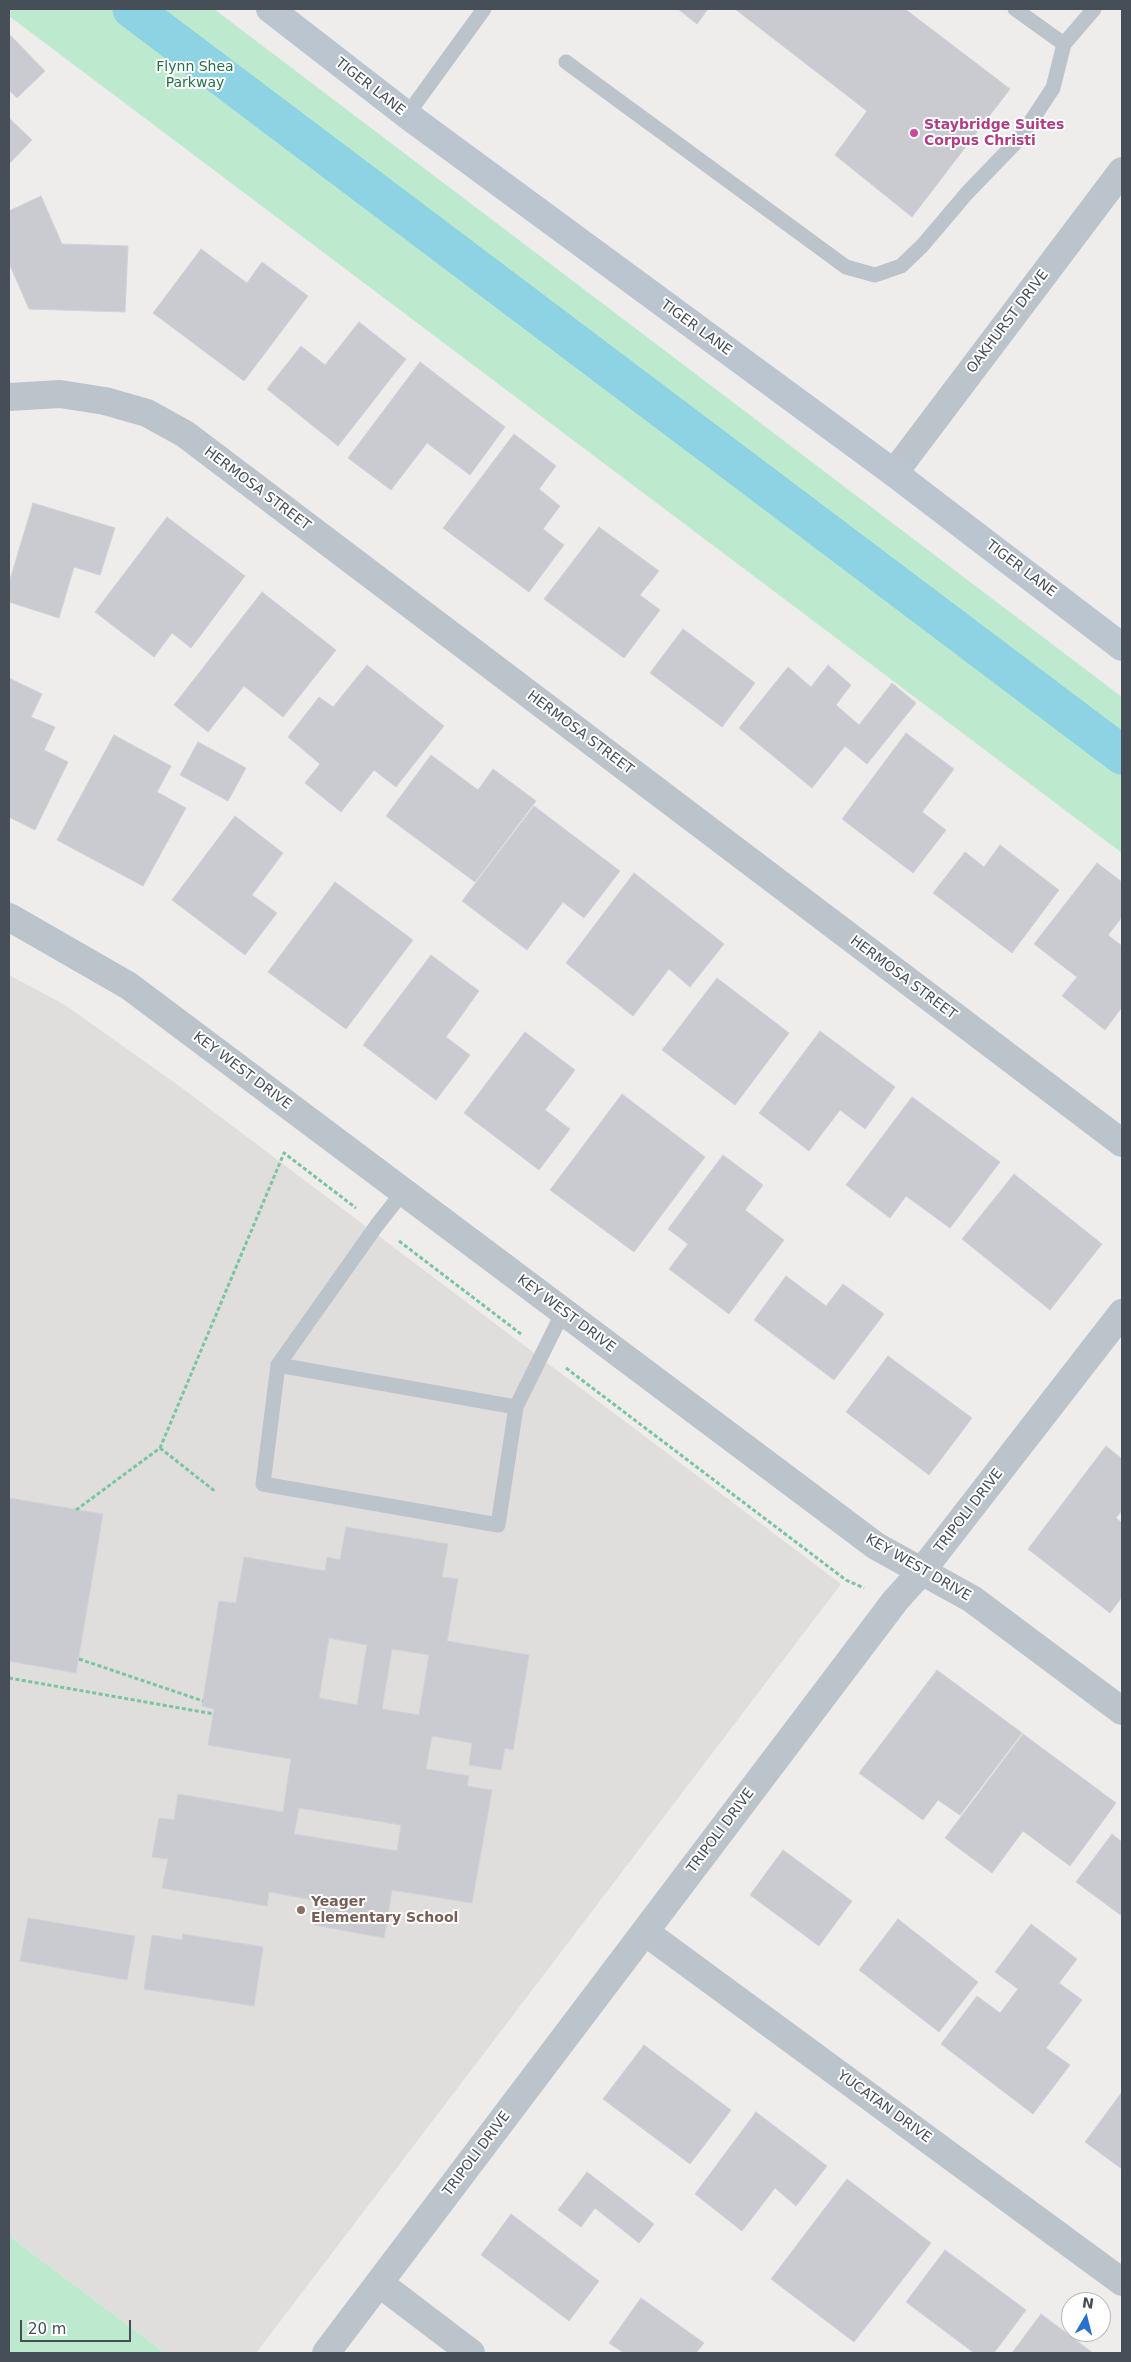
<!DOCTYPE html>
<style>
body{margin:0}
#map{position:relative;width:1131px;height:2362px;overflow:hidden;background:#efecec;font-family:"DejaVu Sans",sans-serif}
canvas{display:block}
.frame{position:absolute;inset:0;border:10px solid #464f58;pointer-events:none}
.north{position:absolute;left:1061px;top:2292px;width:50px;height:50px;box-sizing:border-box;background:#fff;border:1px solid #b5b9bc;border-radius:50%;rotate:8deg;font-size:14px;font-weight:700;line-height:20px;text-align:center;color:#464f58}
.north::after{content:'';display:block;margin:auto;width:18px;height:22px;background:#2772ce;clip-path:polygon(50% 0,100% 100%,50% 72%,0 100%)}
.scale{position:absolute;left:20px;top:2320px;width:111px;height:22px;box-sizing:border-box;border:2px solid #464f58;border-top:0;padding-left:6px;font-size:15px;line-height:18px;white-space:nowrap;color:#464f58;-webkit-text-stroke:4px #fff;paint-order:stroke}
</style>
<div id="map">
<canvas width="1131" height="2362"></canvas>
<div class="frame"></div>
<div class="north">N</div>
<div class="scale">20 m</div>
</div>
<script>
const context = document.querySelector('canvas').getContext('2d');
context.lineJoin = 'round';
function fillPath(path, color) { context.fillStyle = color; context.fill(path, 'evenodd'); }
const toPath = rows => new Path2D(rows.map(r => 'M' + r).join(''));
function stroke(path, color, width, dash) { context.strokeStyle = color; context.lineWidth = width; context.lineCap = dash ? 'butt' : 'round'; context.setLineDash(dash || []); context.stroke(path); }
function label(font, color, halo, rows, align = 'center') {
  context.font = font + ' "DejaVu Sans",sans-serif'; context.lineWidth = 4; context.setLineDash([]); context.textBaseline = 'middle'; context.strokeStyle = halo; context.fillStyle = color; for (const [text, x, y, turn = 0] of rows) {
    context.save(); context.translate(x, y); context.rotate((+turn || 0) * Math.PI / 180); context.textAlign = isNaN(turn) ? turn : align; if (halo) context.strokeText(text, 0, 0); context.fillText(text, 0, 0); context.restore();
  }
}
fillPath(toPath([
 [9,975,65,1005,182,1088,841,1584,256,2353,165,2353,9,2236]
]), '#e0dddd');
fillPath(toPath([
 [9,9,214,9,1122,697,1122,853,9,16],
 [9,2236,165,2353,9,2353]
]), '#bdeace');
stroke(toPath([
 [132,9,1122,755]
]), '#8dd3e4', 39);
const building = toPath([
 [678,9,708,9,697,24,678,9],
 [735,9,905,9,1010,89,912,217,835,155,867,111,735,9],
 [9,34,45,71,17,98,9,90,9,34],
 [9,118,32,140,9,164,9,118],
 [41,196,62,244,128,246,125,312,29,309,9,263,9,211,41,196],
 [201,249,247,283,262,262,308,296,244,381,153,313,201,249],
 [359,322,406,359,338,446,267,389,301,346,325,365,359,322],
 [420,362,505,427,470,475,427,443,391,490,348,458,420,362],
 [514,434,556,466,539,489,560,506,543,529,564,545,529,592,443,528,514,434],
 [33,503,115,528,100,575,74,567,59,618,9,602,9,583,33,503],
 [167,517,245,576,191,648,172,633,154,657,95,612,167,517],
 [599,527,659,571,640,595,660,610,624,658,544,599,599,527],
 [262,592,336,650,283,717,244,686,208,732,174,705,262,592],
 [683,629,755,683,722,727,650,673,683,629],
 [367,665,444,726,396,787,374,770,341,812,305,783,320,764,288,737,319,697,333,707,367,665],
 [828,665,851,685,836,705,859,725,892,683,916,703,867,764,845,746,812,788,739,728,788,667,811,687,828,665],
 [9,678,42,694,31,717,55,727,44,750,68,762,35,830,9,817,9,678],
 [906,733,954,769,922,812,946,830,913,873,842,819,906,733],
 [114,735,171,766,157,792,186,808,143,886,57,840,114,735],
 [198,742,246,768,228,801,180,775,198,742],
 [431,755,478,790,493,769,536,801,475,882,386,816,431,755],
 [534,806,620,871,584,918,563,902,527,950,462,901,534,806],
 [235,816,283,853,252,895,277,913,245,955,172,900,235,816],
 [1000,845,1059,890,1012,953,933,893,965,852,984,867,1000,845],
 [1097,863,1122,882,1122,917,1108,935,1122,946,1122,1007,1105,1030,1062,996,1077,977,1034,944,1097,863],
 [634,873,724,944,690,987,669,969,633,1016,566,963,634,873],
 [335,882,413,940,346,1029,268,972,335,882],
 [431,955,479,991,446,1037,470,1055,436,1100,363,1045,431,955],
 [717,978,789,1033,735,1105,662,1050,717,978],
 [820,1031,895,1087,865,1129,840,1110,809,1151,759,1113,820,1031],
 [525,1032,575,1070,545,1110,570,1129,539,1170,464,1113,525,1032],
 [622,1094,705,1157,634,1252,550,1190,622,1094],
 [912,1097,1000,1162,950,1228,906,1196,890,1218,846,1185,912,1097],
 [723,1155,763,1185,745,1210,784,1240,729,1314,669,1269,688,1244,668,1229,723,1155],
 [1014,1174,1102,1244,1050,1310,962,1239,1014,1174],
 [786,1276,826,1306,843,1284,884,1314,834,1380,754,1320,786,1276],
 [888,1356,972,1418,929,1475,846,1412,888,1356],
 [1106,1446,1122,1459,1122,1510,1116,1518,1122,1523,1122,1597,1110,1613,1028,1549,1106,1446],
 [9,1498,103,1514,76,1673,9,1661,9,1498],
 [346,1527,448,1544,442,1577,458,1579,447,1641,529,1655,513,1750,505,1748,501,1770,469,1765,472,1743,432,1736,426,1769,469,1776,467,1786,492,1790,472,1903,392,1890,384,1938,315,1925,319,1901,269,1892,267,1906,162,1888,168,1859,152,1857,159,1818,174,1820,178,1794,283,1812,291,1759,208,1745,214,1709,202,1706,219,1601,236,1603,244,1557,325,1571,327,1557,340,1560,346,1527],
 [329,1638,367,1645,357,1705,319,1698,329,1638],
 [392,1649,429,1655,419,1715,382,1709,392,1649],
 [299,1808,401,1825,397,1851,294,1834,299,1808],
 [937,1670,1022,1733,960,1815,938,1800,923,1820,859,1773,937,1670],
 [1023,1734,1116,1803,1070,1866,1023,1831,992,1873,945,1838,1023,1734],
 [1112,1834,1122,1842,1122,1916,1076,1882,1112,1834],
 [783,1850,852,1901,819,1946,750,1895,783,1850],
 [28,1918,135,1936,127,1980,20,1961,28,1918],
 [898,1919,978,1982,939,2032,859,1970,898,1919],
 [1031,1924,1077,1959,1059,1983,1082,2000,1046,2048,1070,2065,1033,2114,941,2044,977,1996,1000,2013,1018,1989,995,1972,1031,1924],
 [183,1934,263,1947,254,2006,144,1989,152,1935,182,1940,183,1934],
 [644,2045,731,2110,690,2164,603,2099,644,2045],
 [1122,2092,1122,2169,1085,2142,1122,2092],
 [756,2112,827,2166,796,2206,775,2188,742,2231,695,2194,756,2112],
 [587,2172,654,2224,639,2243,595,2208,581,2227,558,2210,587,2172],
 [847,2179,931,2243,854,2342,771,2279,847,2179],
 [511,2214,599,2281,569,2321,481,2255,511,2214],
 [945,2250,1026,2310,994,2353,974,2353,906,2302,945,2250],
 [641,2298,704,2343,696,2353,624,2353,609,2343,641,2298],
 [1041,2314,1093,2353,1012,2353,1041,2314]
]);
fillPath(building, '#cacbd1');
stroke(building, '#d0d2d7', 1);
stroke(toPath([
 [399,1241,521,1334],
 [566,1368,846,1580,864,1588],
 [160,1448,216,1492],
 [76,1510,160,1448,284,1153,356,1208],
 [79,1659,203,1701],
 [9,1678,214,1714]
]), '#78c59e', 3, [4, 2.5]);
stroke(toPath([
 [1015,9,1064,44],
 [566,62,846,267,875,275,901,266,922,246,967,193,1020,138,1053,88,1064,44,1094,9],
 [407,115,484,9],
 [403,1192,377,1225,278,1365,263,1484,498,1525,516,1407,563,1312],
 [278,1365,516,1407]
]), '#bbc4ca', 15);
stroke(toPath([
 [9,397,60,394,105,401,147,413,185,434,1122,1143],
 [894,473,1122,171],
 [9,917,129,986,876,1546,972,1599,1122,1711],
 [645,1932,1122,2282],
 [379,2283,471,2353],
 [326,2353,895,1601,921,1572,1122,1313]
]), '#bbc4ca', 28);
stroke(toPath([
 [270,9,407,115,894,473,1122,647]
]), '#bbc5cf', 28);
for (const [x, y, r, color] of [
 [914,133,5,"#d1479c"],
 [301,1910,5,"#8d6e63"]
]) { const dot = new Path2D(); dot.arc(x, y, r, 0, 2 * Math.PI); context.fillStyle = color; context.fill(dot); stroke(dot, '#fff', 2); }
label('14px', '#1d7247', '#fff', [
 ["Flynn Shea",195,67],
 ["Parkway",195,83]
]);
label('14px', '#464f58', '#fff', [
 ["TIGER LANE",370,87,38],
 ["OAKHURST DRIVE",1008,322,-53],
 ["TIGER LANE",696,328,36],
 ["HERMOSA STREET",257,489,37],
 ["TIGER LANE",1021,569,37],
 ["HERMOSA STREET",580,733,37],
 ["HERMOSA STREET",903,978,37],
 ["KEY WEST DRIVE",242,1071,37],
 ["KEY WEST DRIVE",566,1314,37],
 ["TRIPOLI DRIVE",969,1511,-52],
 ["KEY WEST DRIVE",918,1568,30],
 ["TRIPOLI DRIVE",721,1831,-53],
 ["YUCATAN DRIVE",884,2107,36],
 ["TRIPOLI DRIVE",477,2154,-53]
]);
label('bold 14px', '#b23c85', '#fff', [
 ["Staybridge Suites",924,125],
 ["Corpus Christi",924,141]
], 'left');
label('bold 14px', '#785e54', '#fff', [
 ["Yeager",311,1902],
 ["Elementary School",311,1918]
], 'left');
</script>
